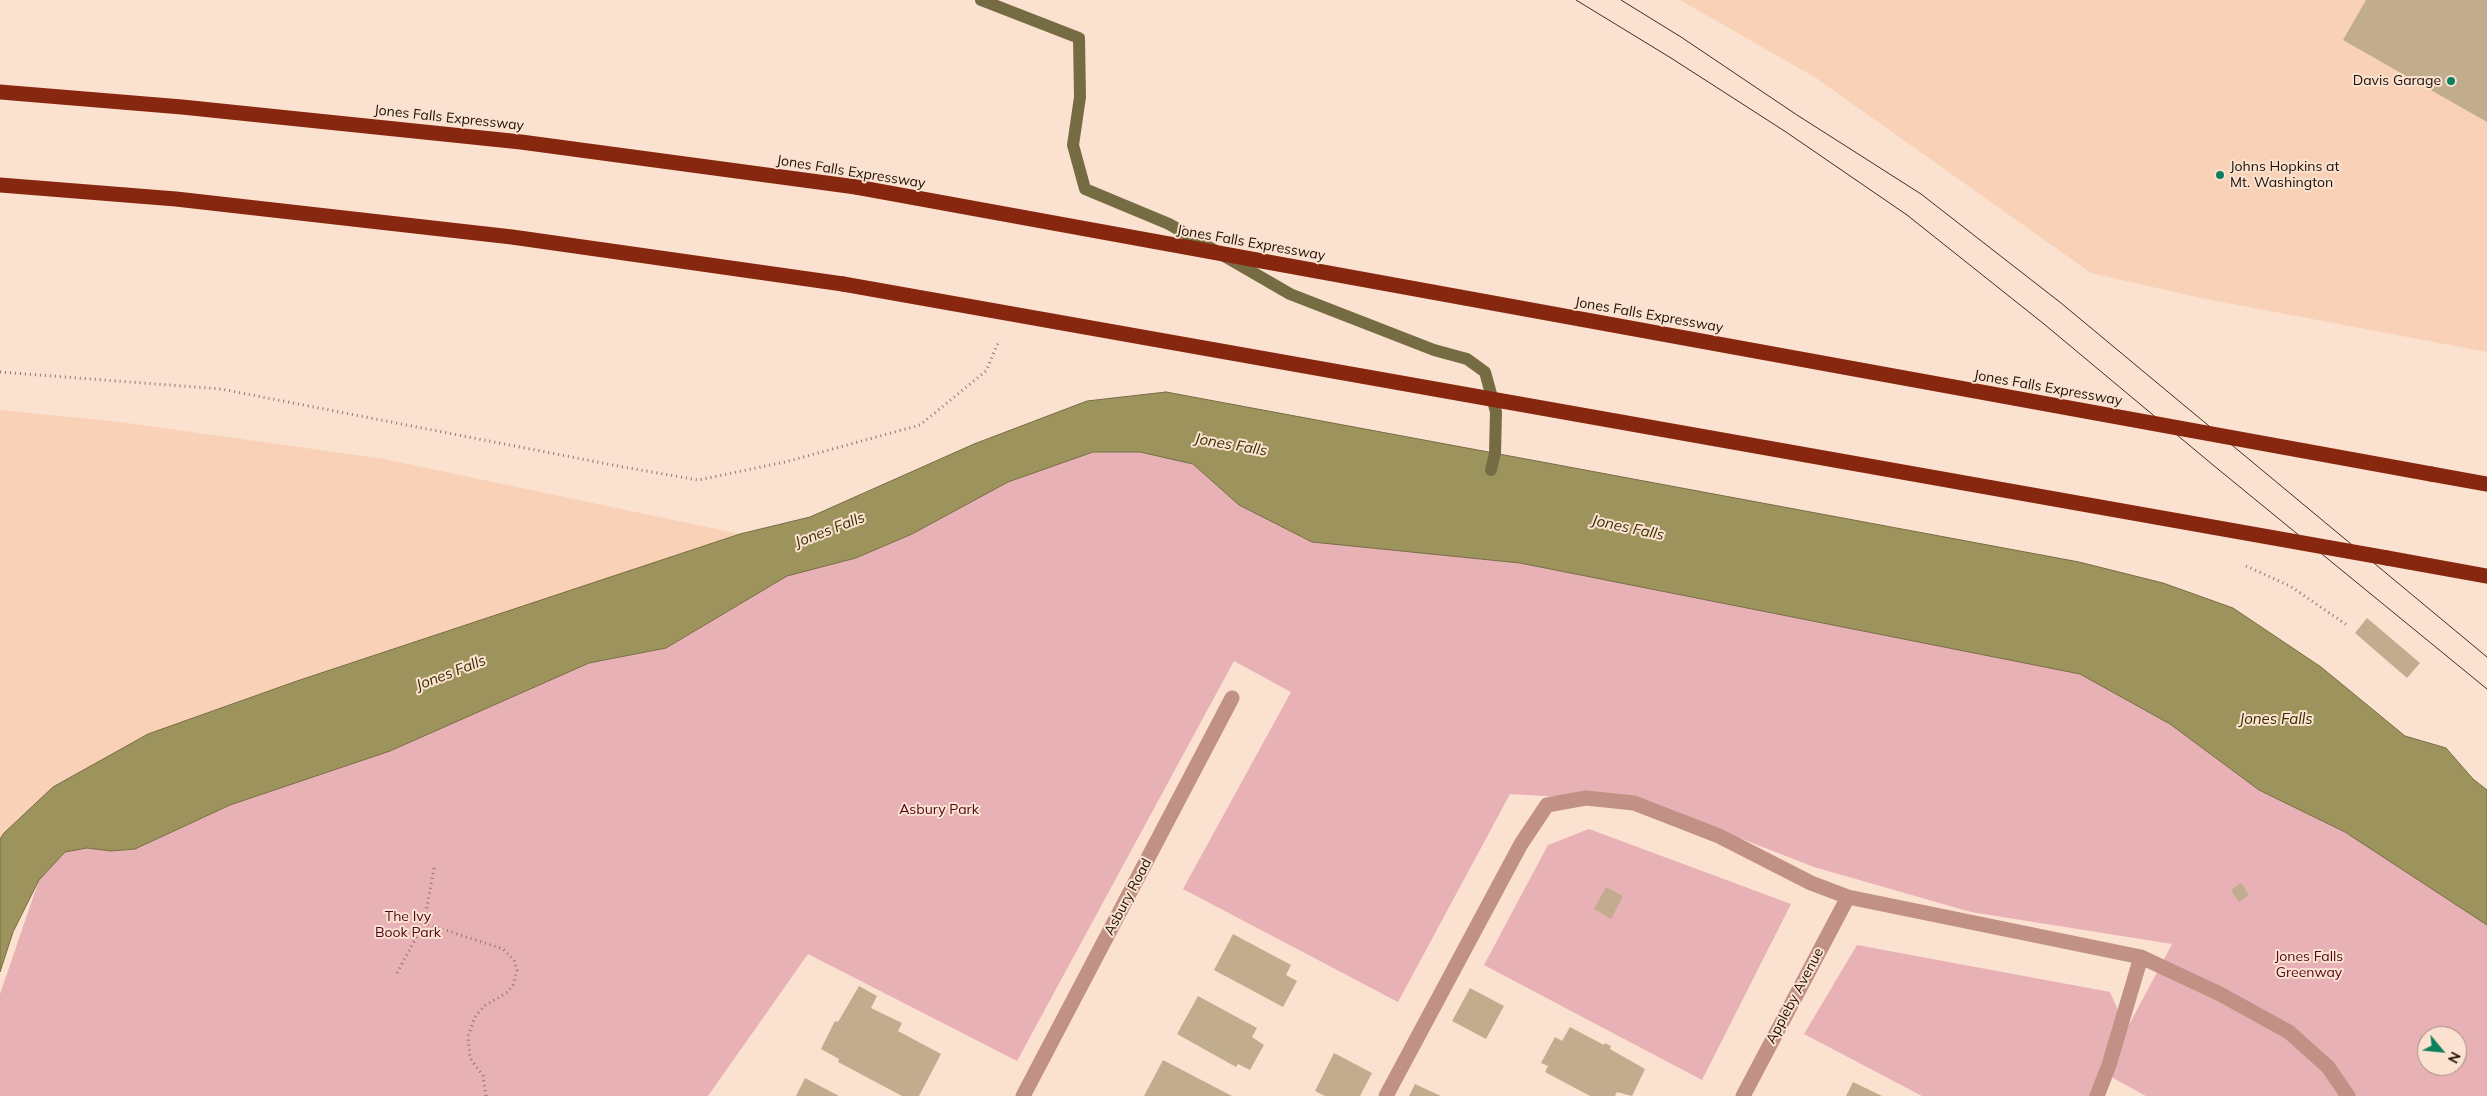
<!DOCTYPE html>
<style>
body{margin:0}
#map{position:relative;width:2487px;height:1096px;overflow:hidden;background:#fbe1cf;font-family:Mulish,sans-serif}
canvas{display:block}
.north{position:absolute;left:2417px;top:1026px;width:50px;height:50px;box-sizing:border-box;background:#fbe1cf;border:1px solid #a18d7f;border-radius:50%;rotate:118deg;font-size:14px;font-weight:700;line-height:20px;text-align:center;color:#1b1008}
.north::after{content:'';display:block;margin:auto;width:18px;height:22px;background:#0d805e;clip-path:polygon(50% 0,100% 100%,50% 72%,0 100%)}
</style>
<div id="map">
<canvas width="2487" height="1096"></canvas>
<div class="north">N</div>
</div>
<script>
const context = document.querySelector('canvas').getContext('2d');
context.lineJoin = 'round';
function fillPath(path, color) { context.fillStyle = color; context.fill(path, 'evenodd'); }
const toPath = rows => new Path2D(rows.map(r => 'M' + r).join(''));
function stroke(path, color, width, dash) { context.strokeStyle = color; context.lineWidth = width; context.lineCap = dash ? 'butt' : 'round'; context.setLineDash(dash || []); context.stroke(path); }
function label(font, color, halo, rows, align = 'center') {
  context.font = font + ' Mulish,sans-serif'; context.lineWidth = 4; context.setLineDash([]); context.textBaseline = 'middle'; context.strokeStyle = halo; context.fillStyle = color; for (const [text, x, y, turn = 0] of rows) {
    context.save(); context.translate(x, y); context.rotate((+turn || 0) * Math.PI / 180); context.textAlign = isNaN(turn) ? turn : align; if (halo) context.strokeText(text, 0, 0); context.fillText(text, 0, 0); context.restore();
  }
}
fillPath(toPath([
 [1680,0,2487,0,2487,352,2201,298,2091,273,1816,78],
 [0,410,120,422,384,459,740,534,297,681,148,734,4,833,0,839]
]), '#f9d1b6');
fillPath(toPath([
 [1093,452,1140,452,1193,464,1239,505,1312,542,1520,563,2080,674,2170,724,2259,790,2345,832,2487,925,2487,1096,2146,1096,2104,1073,2091,1096,1922,1096,1804,1034,1857,945,2110,992,2121,1017,2105,1070,2172,944,1971,912,1814,867,1647,802,1510,794,1398,1002,1183,889,1291,692,1234,661,1017,1061,808,954,708,1096,0,1096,0,994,39,880,65,852,87,848,111,851,135,849,230,805,390,751,589,663,666,648,787,576,857,558,912,534,1008,482],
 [2427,1036,2457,1036,2457,1066,2427,1066],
 [1589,829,1791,904,1702,1080,1484,965,1548,845]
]), '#e8b1b6');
const water = toPath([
 [1166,392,2079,562,2163,583,2233,608,2321,667,2405,736,2446,748,2473,779,2487,790,2487,925,2345,832,2259,790,2170,724,2080,674,1520,563,1312,542,1239,505,1193,464,1140,452,1093,452,1008,482,912,534,856,558,787,576,666,648,589,663,390,751,230,805,135,849,111,851,87,848,65,852,39,880,13,932,0,972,0,839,4,833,53,787,148,734,297,681,740,534,810,517,974,444,1087,401,1166,392]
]);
fillPath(water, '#9d945d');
stroke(water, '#766c44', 1);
stroke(toPath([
 [981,0,1079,38,1080,97,1073,145,1085,189,1169,224,1290,294,1434,350,1467,359,1485,372,1496,412,1495,453,1491,470]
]), '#766c44', 12);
fillPath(toPath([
 [2366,0,2487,0,2487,122,2343,40],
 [2367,618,2420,663,2407,678,2355,633],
 [2241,883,2249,895,2239,902,2231,890],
 [1606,887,1623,896,1611,919,1594,909],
 [1233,934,1291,965,1286,975,1297,981,1283,1007,1214,970],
 [859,986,877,996,871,1008,902,1023,898,1031,941,1054,919,1096,902,1096,838,1062,839,1059,821,1049,835,1021,838,1022],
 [1470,988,1504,1006,1486,1039,1452,1021],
 [1198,996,1257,1028,1252,1037,1264,1045,1250,1070,1238,1064,1236,1067,1177,1034],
 [1570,1027,1604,1045,1605,1043,1611,1046,1610,1049,1645,1069,1632,1096,1617,1092,1615,1096,1590,1096,1545,1072,1548,1066,1541,1063,1555,1037,1562,1041],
 [1334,1053,1372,1073,1360,1096,1325,1096,1315,1091],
 [1163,1060,1232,1096,1144,1096],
 [805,1078,820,1086,839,1096,796,1096],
 [1853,1082,1882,1096,1846,1096],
 [1415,1084,1441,1096,1409,1096]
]), '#c1ad8e');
stroke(toPath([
 [0,372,221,389,623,467,698,480,785,462,920,425,986,371,998,343],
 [2246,566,2290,586,2347,625],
 [434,868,424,923,503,949,514,960,517,970,513,985,508,992,484,1006,475,1017,468,1036,470,1058,483,1076,486,1096],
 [397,973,424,923]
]), '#8b786b', 3, [1, 4]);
stroke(toPath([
 [1023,1096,1232,698],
 [1386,1096,1521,844,1547,805,1586,798,1634,803,1719,836,1811,883,1848,897,2141,957,2220,994,2289,1032,2328,1067,2348,1096],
 [1743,1096,1848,897],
 [2097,1096,2109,1065,2141,957]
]), '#c19185', 15);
stroke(toPath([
 [0,92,182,107,521,142,856,187],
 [0,185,176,199,512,237,843,284],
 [2431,474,2487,484],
 [2387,558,2487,576]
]), '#882710', 15);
stroke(toPath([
 [1576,0,1671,58,1786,132,1907,215,2044,324,2213,465,2487,689],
 [1621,0,1681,37,1797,115,1921,194,2061,303,2487,657]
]), '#3d3026', 1);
stroke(toPath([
 [856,187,2431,474],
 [843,284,2387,558]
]), '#882710', 15);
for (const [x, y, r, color] of [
 [2451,81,5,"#0d805e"],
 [2220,175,5,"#0d805e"]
]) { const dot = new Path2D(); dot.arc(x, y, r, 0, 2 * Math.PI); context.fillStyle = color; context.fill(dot); stroke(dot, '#fbe1cf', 2); }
label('14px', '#1b1008', '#fbe1cf', [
 ["Davis Garage",2441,81],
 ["Johns Hopkins at",2230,167,"left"],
 ["Mt. Washington",2230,183,"left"]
], 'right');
label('14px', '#1b1008', '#fbe1cf', [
 ["Jones Falls Expressway",449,118,6],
 ["Jones Falls Expressway",851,172,9],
 ["Jones Falls Expressway",1251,243,10],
 ["Jones Falls Expressway",1649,315,10],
 ["Jones Falls Expressway",2048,388,10],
 ["Asbury Road",1128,897,-62],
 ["Appleby Avenue",1795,996,-62]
]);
label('14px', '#50051a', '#fbe1cf', [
 ["Asbury Park",939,810],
 ["The Ivy",408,917],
 ["Book Park",408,933],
 ["Jones Falls",2309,957],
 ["Greenway",2309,973]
]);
label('italic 15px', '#342d00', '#fbe1cf', [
 ["Jones Falls",1231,445,10],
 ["Jones Falls",1628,528,12],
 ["Jones Falls",830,530,-21],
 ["Jones Falls",451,673,-21],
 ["Jones Falls",2276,719]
]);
</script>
